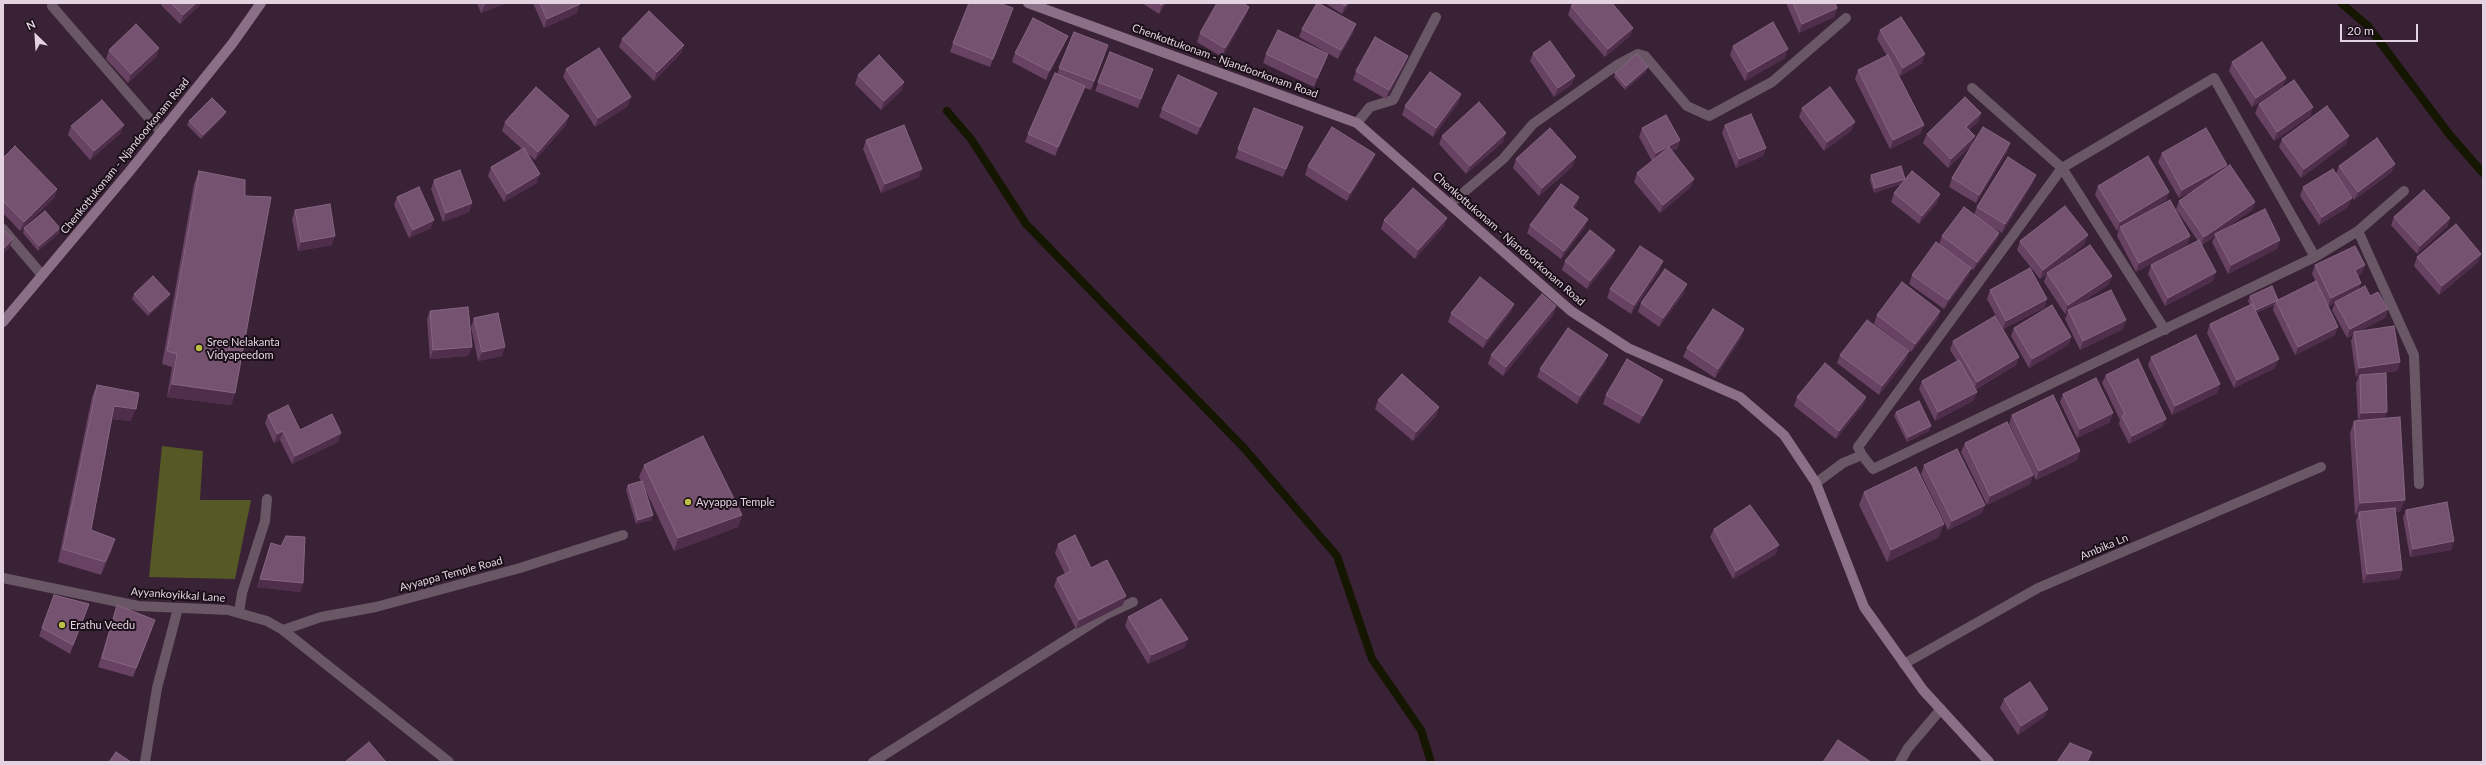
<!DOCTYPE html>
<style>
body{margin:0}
#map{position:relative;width:2486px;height:765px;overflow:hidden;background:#392136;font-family:Lato,sans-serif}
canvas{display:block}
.frame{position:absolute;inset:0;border:4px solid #e3d3e0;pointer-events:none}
.north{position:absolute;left:16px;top:16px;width:40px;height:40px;-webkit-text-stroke:3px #1a0f18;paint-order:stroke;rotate:335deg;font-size:11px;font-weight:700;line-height:16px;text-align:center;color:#e3d3e0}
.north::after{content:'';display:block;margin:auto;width:14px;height:18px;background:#e3d3e0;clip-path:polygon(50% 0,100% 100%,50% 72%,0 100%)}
.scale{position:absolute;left:2340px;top:24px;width:78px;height:18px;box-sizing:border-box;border:2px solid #e3d3e0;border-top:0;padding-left:5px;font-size:12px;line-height:14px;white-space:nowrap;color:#e3d3e0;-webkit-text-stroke:3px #1a0f18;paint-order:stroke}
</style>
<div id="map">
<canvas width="2486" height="765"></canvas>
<div class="frame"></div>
<div class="north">N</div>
<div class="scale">20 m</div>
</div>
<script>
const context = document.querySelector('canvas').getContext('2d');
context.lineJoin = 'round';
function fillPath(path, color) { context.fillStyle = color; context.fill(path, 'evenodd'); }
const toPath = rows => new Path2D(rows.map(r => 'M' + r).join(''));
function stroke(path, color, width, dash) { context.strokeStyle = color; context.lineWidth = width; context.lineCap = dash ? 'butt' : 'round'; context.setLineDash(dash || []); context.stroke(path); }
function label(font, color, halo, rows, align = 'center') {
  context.font = font + ' Lato,sans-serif'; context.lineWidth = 4; context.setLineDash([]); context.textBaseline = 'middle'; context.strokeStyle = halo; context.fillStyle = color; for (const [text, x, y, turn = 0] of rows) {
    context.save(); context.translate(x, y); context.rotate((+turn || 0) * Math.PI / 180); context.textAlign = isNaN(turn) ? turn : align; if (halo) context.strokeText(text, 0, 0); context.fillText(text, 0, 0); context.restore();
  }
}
fillPath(toPath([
 [162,446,203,451,200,500,251,500,235,579,149,577]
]), '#565826');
stroke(toPath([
 [2341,3,2368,26,2449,134,2483,173],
 [947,111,971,139,1026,224,1244,448,1337,556,1372,659,1421,730,1431,762]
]), '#151600', 8);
stroke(toPath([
 [1972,88,2062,168,2165,330],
 [2358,231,2414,355,2419,484],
 [2315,257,2358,231,2404,191],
 [1816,483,1843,463,1862,455,1858,447,2062,168,2214,78,2315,257,1873,469,1862,455],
 [283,630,321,617,376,607,520,568,623,535],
 [145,762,157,688,178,608],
 [873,762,1105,615,1133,602]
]), '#695766', 10);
stroke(toPath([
 [52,6,161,132],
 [1357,123,1370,107,1393,100,1436,17],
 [1450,204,1503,159,1533,124,1617,65,1638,54,1645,56,1687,106,1709,116,1772,82,1846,18],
 [3,229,42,275],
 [3,578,138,606,228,610,267,621,283,630,449,762],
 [239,613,242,593,265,521,267,499],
 [1904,664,2038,588,2321,467],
 [1900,762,1908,748,1941,709]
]), '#695766', 10);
stroke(toPath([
 [1028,3,1357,123,1571,311,1628,348,1740,397,1784,435,1816,483,1864,607,1923,690,1989,762],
 [3,322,129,172,232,44,261,3]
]), '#8b6f87', 10);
fillPath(toPath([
 [162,3,202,3,180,24,161,5],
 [477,3,507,3,481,13],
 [533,3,579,3,577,13,544,28],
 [1142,3,1166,3,1159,14],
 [1325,3,1350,3,1342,14],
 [1786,3,1835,3,1837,8,1834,17,1799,33],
 [1571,6,1633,28,1630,36,1605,57,1568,15],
 [1249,7,1246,15,1222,57,1197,42,1200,33],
 [1013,8,990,67,950,52,953,43],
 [1302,29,1353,33,1338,59,1299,37],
 [1880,30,1922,63,1900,76,1893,65,1924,125,1920,134,1890,149,1855,79,1858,70,1887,56,1877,39],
 [1074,32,1105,54,1091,90,1085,88,1082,95,1055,156,1025,142,1028,134,1057,74],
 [622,39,684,45,681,53,654,81,619,47],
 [1064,45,1046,80,1012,62,1015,53],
 [1733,46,1785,58,1745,81,1730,55],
 [159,48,156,57,128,83,106,59,109,50],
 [1110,52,1153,69,1138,108,1095,91],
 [1533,53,1575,76,1571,85,1554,97,1530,61],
 [1266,54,1325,62,1314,87,1263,63],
 [2232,62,2286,78,2283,86,2252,107,2229,71],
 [1405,64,1386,99,1353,80,1356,71],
 [566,69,628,106,595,127,563,77],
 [1646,72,1625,90,1614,77,1615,73],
 [858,75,904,82,901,91,881,110,855,84],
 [1461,94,1458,103,1433,137,1402,115,1405,106],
 [1213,101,1197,135,1159,117,1162,109],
 [2259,104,2313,107,2310,116,2274,141,2255,113],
 [1254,108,1303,127,1283,177,1235,158],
 [1802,108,1852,130,1824,151,1799,117],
 [1981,113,1978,122,1969,130,1972,145,1948,168,1923,143,1927,134],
 [224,116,201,139,187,125,189,121],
 [505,122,566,125,535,160,527,153,537,183,504,202,488,176,491,167,522,149,502,131],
 [1725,125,1766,148,1763,156,1736,168,1722,133],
 [71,126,121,133,90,160,68,135],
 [1642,128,1680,140,1677,149,1672,151,1691,187,1660,213,1634,182,1637,173,1652,161,1639,137],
 [1442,136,1503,142,1466,174,1439,144],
 [2282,139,2346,144,2301,178,2279,147],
 [866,140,919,177,881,193,863,149],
 [2010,143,2007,152,1976,203,1949,187,1952,178],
 [2162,153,2227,165,2225,169,2255,202,2252,210,2223,230,2280,240,2277,249,2228,274,2212,242,2215,236,2202,245,2213,281,2165,306,2148,274,2151,265,2198,241,2176,209,2179,201,2197,188,2179,198,2158,162],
 [1375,154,1372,162,1347,201,1305,175,1308,166],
 [3,158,57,189,54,198,20,231,3,213],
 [1516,159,1573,166,1539,196,1513,168],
 [2339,166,2392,172,2354,200,2344,186,2348,207,2319,225,2300,196,2303,187,2336,174],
 [199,171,235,393,231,405,167,397,172,367,162,364,194,184],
 [1871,175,1905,179,1904,180,1937,203,1919,224,1891,202,1894,193,1901,184,1874,193,1870,180],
 [434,180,472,203,469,212,443,222,431,189],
 [2033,183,2002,233,1986,224,1999,233,1996,241,1973,270,1971,269,1968,276,1944,309,1909,284,1912,275,1939,244,1942,236,1974,215,1977,207],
 [2098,186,2169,192,2166,200,2142,215,2190,236,2187,245,2136,272,2117,236,2119,229,2117,231,2095,195],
 [397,197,431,228,409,238,394,205],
 [1579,197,1576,206,1574,208,1588,219,1584,228,1561,259,1527,233,1530,225],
 [295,210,332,245,298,251,292,219],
 [2394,217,2450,218,2447,227,2417,254,2391,225],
 [1447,218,1444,226,1415,259,1381,229,1384,220],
 [24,228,60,228,59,233,38,251,23,233],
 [2020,241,2085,244,2040,279,2017,250],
 [1615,250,1612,258,1587,289,1562,270,1565,261],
 [2481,254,2478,262,2439,295,2414,266,2417,257],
 [2315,265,2365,265,2361,274,2358,276,2361,283,2359,288,2388,309,2385,318,2359,331,2400,362,2397,371,2379,373,2385,419,2400,512,2395,512,2402,570,2399,579,2363,583,2356,521,2358,515,2355,515,2350,433,2354,421,2358,420,2356,383,2359,376,2356,377,2351,341,2353,335,2347,338,2332,310,2335,303,2328,306,2335,335,2295,355,2273,310,2274,305,2256,313,2275,368,2234,388,2207,333,2210,324,2250,305,2248,301,2250,296,2278,300,2316,282,2312,274],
 [1660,270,1631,314,1607,298,1610,289],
 [2047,273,2112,276,2108,285,2075,307,2123,329,2080,350,2065,319,2068,312,2065,314,2044,282],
 [1990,290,2047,299,2044,308,2003,329,1987,299],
 [1684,293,1659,327,1638,312,1641,303],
 [134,294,170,294,168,298,148,316,132,299],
 [1514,304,1511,312,1483,348,1448,322,1451,313],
 [1556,306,1553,315,1503,376,1488,364,1491,355],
 [430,311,468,356,430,359,427,319],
 [1940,311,1937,320,1911,352,1874,324,1877,315],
 [474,318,502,356,478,361,471,327],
 [2014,328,2071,337,2068,345,2029,368,2011,336],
 [1744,329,1741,338,1715,378,1683,357,1687,348],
 [1953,341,2019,357,2016,365,1975,390,1977,392,1973,401,1935,421,1919,389,1922,381,1957,361,1950,350],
 [1840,355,1906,360,1879,395,1837,363],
 [2151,357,2220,384,2217,393,2172,415,2148,365],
 [1605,363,1577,404,1537,377,1540,369],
 [2106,375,2166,419,2162,427,2129,444,2119,424,2120,420,2102,383],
 [97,385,131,421,112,419,91,530,115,539,111,552,101,575,58,562,92,397],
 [1660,388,1639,424,1603,404,1606,395],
 [2063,394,2110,422,2077,438,2060,402],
 [1797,397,1866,397,1863,405,1836,439,1794,406],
 [1378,400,1439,407,1436,416,1413,441,1375,409],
 [1896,412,1929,431,1907,442,1894,416],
 [268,415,300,430,338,442,292,464,280,440,274,443,265,423],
 [2012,415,2080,451,2077,460,2036,480,2009,424],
 [1965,443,2033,475,2030,484,1987,505,1961,452],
 [644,465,742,515,738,527,674,551,645,489,653,515,651,520,636,524,626,490,628,485,641,481,639,477],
 [1924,465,1985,505,1982,513,1948,530,1921,474],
 [1864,492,1939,537,1887,562,1859,505],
 [2406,510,2454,541,2451,550,2410,557,2403,518],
 [1714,529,1776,554,1733,579,1710,537],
 [271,543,303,583,300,592,257,587,268,552],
 [1058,544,1091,568,1123,605,1076,629,1054,586,1057,578,1065,574,1055,553],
 [54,595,89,604,70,654,39,636],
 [117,605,152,629,133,677,98,667,114,614],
 [1128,617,1188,639,1184,648,1148,664,1125,626],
 [2004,699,2048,709,2044,717,2018,735,2000,708]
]), '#674262');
fillPath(toPath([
 [196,3,202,3,180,24,183,15],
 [489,3,507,3,481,13,485,5],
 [1164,3,1166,3,1159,14,1162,5],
 [1347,3,1350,3,1342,14,1345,6],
 [580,4,577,13,544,28,547,19],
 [1249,7,1246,15,1222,57,1225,48],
 [1837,8,1834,17,1799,33,1802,24],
 [1356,24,1353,33,1338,59,1341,50],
 [1633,28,1630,36,1605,57,1608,49],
 [1068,36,1064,45,1046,80,1049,71],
 [684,45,681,53,654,81,657,72],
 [159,48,156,57,128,83,131,74],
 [1788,49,1785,58,1745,81,1748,72],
 [1328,54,1325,62,1314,87,1317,78],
 [1925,54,1922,63,1900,76,1903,68],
 [1408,56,1405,64,1386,99,1389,90],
 [1648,67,1646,72,1625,90,1626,86],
 [1575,76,1571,85,1554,97,1558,88],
 [2286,78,2283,86,2252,107,2256,98],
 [904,82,901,91,881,110,884,101],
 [1085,86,1082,95,1055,156,1058,147],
 [1217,93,1213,101,1197,135,1200,127],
 [1461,94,1458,103,1433,137,1436,128],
 [631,97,628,106,595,127,598,118],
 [2313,107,2310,116,2274,141,2277,132],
 [226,112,224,116,201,139,203,135],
 [1981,113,1978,122,1963,136,1966,127],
 [569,116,566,125,535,160,538,152],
 [1855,122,1852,130,1824,151,1827,142],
 [124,125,121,133,90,160,94,151],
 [1924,125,1920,134,1890,149,1893,140],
 [1506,133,1503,142,1466,174,1470,166],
 [1975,136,1972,145,1948,168,1951,159],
 [2349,136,2346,144,2301,178,2304,169],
 [1680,140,1677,149,1653,162,1656,153],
 [2010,143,2007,152,1976,203,1979,195],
 [1766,148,1763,156,1736,168,1739,159],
 [1375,154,1372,162,1347,201,1350,193],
 [1576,157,1573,166,1539,196,1542,188],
 [2395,164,2392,172,2354,200,2358,192],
 [2227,165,2224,173,2179,198,2182,190],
 [922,169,919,177,881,193,885,184],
 [540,174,537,183,504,202,507,194],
 [2036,175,2033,183,2002,233,2005,224],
 [1694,179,1691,187,1660,213,1663,205],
 [1905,179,1903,183,1874,193,1875,188],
 [57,189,54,198,20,231,24,222],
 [2169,192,2166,200,2121,228,2120,227,2119,229,2117,231,2120,222],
 [1940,194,1937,203,1919,224,1922,216],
 [1579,197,1576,206,1568,215,1572,207],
 [2352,198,2348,207,2319,225,2322,217],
 [2255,202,2252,210,2216,235,2215,234,2215,236,2201,245,2204,237],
 [472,203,469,212,443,222,446,213],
 [1447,218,1444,226,1415,259,1418,250],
 [2450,218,2447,227,2417,254,2420,246],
 [1588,219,1584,228,1561,259,1564,251],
 [434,220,431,228,409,238,413,230],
 [60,228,59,233,38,251,39,246],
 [1999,233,1996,241,1973,270,1977,262],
 [2088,235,2085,244,2040,279,2043,270],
 [335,236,332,245,298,251,301,242],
 [2190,236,2187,245,2136,272,2139,263],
 [13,239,9,248,3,254,3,249],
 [2280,240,2277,249,2228,274,2231,265],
 [1615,250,1612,258,1587,289,1590,281],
 [2481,254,2478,262,2439,295,2442,286],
 [1663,261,1660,270,1631,314,1634,305],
 [2365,265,2361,274,2352,279,2355,270],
 [1971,268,1968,276,1944,309,1948,300],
 [2216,272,2213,281,2165,306,2168,298],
 [2112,276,2108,285,2069,311,2068,310,2068,312,2065,314,2068,305],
 [2361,283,2358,292,2335,302,2335,303,2328,307,2331,298],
 [1687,284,1684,293,1659,327,1663,318],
 [170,294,168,298,148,316,150,312],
 [2047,299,2044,308,2003,329,2006,321],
 [2276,301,2274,305,2254,314,2256,310],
 [1514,304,1511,312,1483,348,1487,339],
 [1556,306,1553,315,1503,376,1506,367],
 [2388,309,2385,318,2354,334,2354,332,2353,335,2347,338,2350,329],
 [1940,311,1937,320,1911,352,1915,344],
 [2126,320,2123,329,2080,350,2083,341],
 [2338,327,2335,335,2295,355,2298,347],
 [1744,329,1741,338,1715,378,1718,369],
 [2071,337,2068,345,2029,368,2032,359],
 [472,347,468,356,430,359,433,350],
 [505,347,502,356,478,361,482,352],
 [1909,351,1906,360,1879,395,1882,386],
 [1608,355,1605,363,1577,404,1580,396],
 [2019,357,2016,365,1974,390,1977,382],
 [2279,359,2275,368,2234,388,2237,380],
 [2400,362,2397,371,2360,376,2360,375,2359,376,2356,377,2359,368],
 [1663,380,1660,388,1639,424,1643,416],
 [172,384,235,393,231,405,167,397],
 [2220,384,2217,393,2172,415,2175,406],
 [1977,392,1973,401,1935,421,1938,412],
 [1866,397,1863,405,1836,439,1839,431],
 [114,406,136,409,131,421,110,419],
 [1439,407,1436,416,1413,441,1416,432],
 [2387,412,2384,421,2358,422,2361,413],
 [2113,413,2110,422,2077,438,2080,429],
 [2166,419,2162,427,2129,444,2132,436],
 [1931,426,1929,431,1907,442,1908,437],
 [283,431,280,440,274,443,277,434],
 [341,433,338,442,292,464,295,456],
 [2080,451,2077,460,2036,480,2039,471],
 [2033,475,2030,484,1987,505,1990,496],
 [2405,500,2400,512,2359,515,2359,512,2358,515,2355,515,2360,503],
 [1985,505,1982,513,1948,530,1952,521],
 [653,515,651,520,636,524,638,520],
 [742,515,738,527,674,551,678,538],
 [1944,524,1939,537,1887,562,1891,550],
 [115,539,111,552,101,575,105,562],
 [2454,541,2451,550,2410,557,2413,549],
 [1779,545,1776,554,1733,579,1736,571],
 [2402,570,2399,579,2363,583,2367,574],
 [260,579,303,583,300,592,257,587],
 [1126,596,1123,605,1076,629,1079,620],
 [1188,639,1184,648,1148,664,1151,655],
 [2048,709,2044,717,2018,735,2021,726],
 [2092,752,2089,760,2088,762,2087,762]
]), '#4f2e4b');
const building = toPath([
 [171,3,196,3,183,15,171,3],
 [540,3,579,3,580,4,547,19,540,3],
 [969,3,999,3,1013,8,993,59,953,43,969,3],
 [1158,3,1164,3,1162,5,1158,3],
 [1217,3,1243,3,1249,7,1225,48,1200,33,1217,3],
 [1317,3,1318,3,1356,24,1341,50,1302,29,1317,3],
 [1341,3,1347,3,1345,6,1341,3],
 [1574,3,1612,3,1633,28,1608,49,1571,6,1574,3],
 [1793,3,1835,3,1837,8,1802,24,1793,3],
 [649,11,684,45,657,72,622,39,649,11],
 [1901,17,1925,54,1903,68,1880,30,1901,17],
 [1033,18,1068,36,1049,71,1015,53,1033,18],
 [1773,22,1788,49,1748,72,1733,46,1773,22],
 [136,24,159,48,131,74,109,50,136,24],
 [1278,30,1328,54,1317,78,1266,54,1278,30],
 [1074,32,1108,45,1094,81,1059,68,1074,32],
 [1375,37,1408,56,1389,90,1356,71,1375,37],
 [1550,41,1575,76,1558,88,1533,53,1550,41],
 [2262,42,2286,78,2256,98,2232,62,2262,42],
 [599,48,631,97,598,118,566,69,599,48],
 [1110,52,1153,69,1141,99,1098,82,1110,52],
 [1637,54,1648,67,1626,86,1615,73,1637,54],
 [879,55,904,82,884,101,858,75,879,55],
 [1888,55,1924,125,1893,140,1858,70,1888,55],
 [1430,72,1461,94,1436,128,1405,106,1430,72],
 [1055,73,1085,86,1058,147,1028,134,1055,73],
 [1178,75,1217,93,1200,127,1162,109,1178,75],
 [2294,80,2313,107,2277,132,2259,104,2294,80],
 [536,87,569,116,538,152,505,122,536,87],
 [1830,87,1855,122,1827,142,1802,108,1830,87],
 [1965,97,1981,113,1966,127,1975,136,1951,159,1927,134,1965,97],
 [212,98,226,112,203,135,189,121,212,98],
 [102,100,124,125,94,151,71,126,102,100],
 [1479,102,1506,133,1470,166,1442,136,1479,102],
 [2327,106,2349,136,2304,169,2282,139,2327,106],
 [1254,108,1303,127,1286,169,1238,149,1254,108],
 [1751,114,1766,148,1739,159,1725,125,1751,114],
 [1666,115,1680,140,1656,153,1642,128,1666,115],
 [904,125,922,169,885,184,866,140,904,125],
 [1332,127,1375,154,1350,193,1308,166,1332,127],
 [1983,127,2010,143,1979,195,1952,178,1983,127],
 [1550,128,1576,157,1542,188,1516,159,1550,128],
 [2206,128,2227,165,2182,190,2162,153,2206,128],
 [2377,138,2395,164,2358,192,2339,166,2377,138],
 [15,146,57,189,24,222,3,201,3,158,15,146],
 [1669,147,1694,179,1663,205,1637,173,1669,147],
 [524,148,540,174,507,194,491,167,524,148],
 [2148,156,2169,192,2120,222,2098,186,2148,156],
 [2008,157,2036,175,2005,224,1977,207,2008,157],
 [2230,165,2255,202,2204,237,2179,201,2230,165],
 [1901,166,1905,179,1875,188,1871,175,1901,166],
 [2333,169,2352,198,2322,217,2303,187,2333,169],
 [460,170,472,203,446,213,434,180,460,170],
 [199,171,245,180,245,196,271,197,235,393,172,384,177,354,167,351,199,171],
 [1912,171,1940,194,1922,216,1894,193,1912,171],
 [1561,184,1579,197,1572,207,1588,219,1564,251,1530,225,1561,184],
 [419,187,434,220,413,230,397,197,419,187],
 [1413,188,1447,218,1418,250,1384,220,1413,188],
 [2424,190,2450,218,2420,246,2394,217,2424,190],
 [2170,200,2190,236,2139,263,2120,227,2170,200],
 [330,204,335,236,301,242,295,210,330,204],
 [2065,206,2088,235,2043,270,2020,241,2065,206],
 [1964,207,1999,233,1977,262,1942,236,1964,207],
 [2265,209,2280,240,2231,265,2215,234,2265,209],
 [45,211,60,228,39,246,24,228,45,211],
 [2456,224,2481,254,2442,286,2417,257,2456,224],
 [3,230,13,239,3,249,3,230],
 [1590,230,1615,250,1590,281,1565,261,1590,230],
 [2199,240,2216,272,2168,298,2151,265,2199,240],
 [1936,242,1971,268,1948,300,1912,275,1936,242],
 [2090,245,2112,276,2068,305,2047,273,2090,245],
 [1640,246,1663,261,1634,305,1610,289,1640,246],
 [2355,246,2365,265,2355,270,2361,283,2331,298,2315,265,2355,246],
 [2030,268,2047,299,2006,321,1990,290,2030,268],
 [1665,269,1687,284,1663,318,1641,303,1665,269],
 [153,276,170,294,150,312,134,294,153,276],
 [1480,277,1514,304,1487,339,1451,313,1480,277],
 [2316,281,2338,327,2298,347,2276,301,2316,281],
 [1902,282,1940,311,1915,344,1877,315,1902,282],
 [2272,286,2278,300,2256,310,2250,296,2272,286],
 [2365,286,2370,296,2378,292,2388,309,2350,329,2335,302,2365,286],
 [2111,290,2126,320,2083,341,2068,310,2111,290],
 [1542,294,1556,306,1506,367,1491,355,1542,294],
 [2252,304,2279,359,2237,380,2210,324,2252,304],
 [2052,305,2071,337,2032,359,2014,328,2052,305],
 [468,307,472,347,433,350,430,311,468,307],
 [1713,309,1744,329,1718,369,1687,348,1713,309],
 [498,313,505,347,482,352,474,318,498,313],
 [1995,316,2019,357,1977,382,1953,341,1995,316],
 [1867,320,1909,351,1882,386,1840,355,1867,320],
 [2394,326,2400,362,2359,368,2354,332,2394,326],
 [1568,328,1608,355,1580,396,1540,369,1568,328],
 [2196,335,2220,384,2175,406,2151,357,2196,335],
 [1627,359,1663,380,1643,416,1606,395,1627,359],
 [2138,359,2166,419,2132,436,2122,416,2125,414,2106,375,2138,359],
 [1959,360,1977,392,1938,412,1922,381,1959,360],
 [1825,363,1866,397,1839,431,1797,397,1825,363],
 [2386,373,2387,412,2361,413,2360,375,2386,373],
 [1402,374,1439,407,1416,432,1378,400,1402,374],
 [2096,378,2113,413,2080,429,2063,394,2096,378],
 [97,385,139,393,136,409,114,406,91,530,115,539,105,562,63,549,97,385],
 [2053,395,2080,451,2039,471,2012,415,2053,395],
 [1919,401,1931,426,1908,437,1896,412,1919,401],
 [288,405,300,430,332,414,341,433,295,456,283,431,277,434,268,415,288,405],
 [2400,417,2405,500,2360,503,2354,421,2400,417],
 [2007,422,2033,475,1990,496,1965,443,2007,422],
 [703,436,742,515,678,538,644,465,703,436],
 [1957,449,1985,505,1952,521,1924,465,1957,449],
 [1916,467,1944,524,1891,550,1864,492,1916,467],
 [642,481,653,515,638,520,628,485,642,481],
 [2447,502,2454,541,2413,549,2406,510,2447,502],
 [1750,505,1779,545,1736,571,1714,529,1750,505],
 [2395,508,2402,570,2367,574,2359,512,2395,508],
 [1075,535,1091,568,1107,560,1126,596,1079,620,1057,578,1071,571,1058,544,1075,535],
 [286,536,305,537,303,583,260,579,271,543,281,546,286,536],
 [54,595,89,604,73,645,42,628,54,595],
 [1161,599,1188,639,1151,655,1128,617,1161,599],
 [117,605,155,620,136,668,102,658,117,605],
 [2030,682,2048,709,2021,726,2004,699,2030,682],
 [1838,740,1871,762,1823,762,1838,740],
 [369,742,386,762,345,762,369,742],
 [2070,743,2092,752,2087,762,2057,762,2070,743],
 [116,752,131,762,109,762,116,752]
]);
fillPath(building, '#755270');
stroke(building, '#866682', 1);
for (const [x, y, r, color] of [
 [199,348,4,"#bcbf43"],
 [688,502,4,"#bcbf43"],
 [62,625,4,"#bcbf43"]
]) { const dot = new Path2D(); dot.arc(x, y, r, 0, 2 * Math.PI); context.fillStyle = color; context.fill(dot); stroke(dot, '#1a0f18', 1.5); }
label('11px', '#e3d3e0', '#1a0f18', [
 ["Chenkottukonam - Njandoorkonam Road",1225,61,20],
 ["Chenkottukonam - Njandoorkonam Road",125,156,-51],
 ["Chenkottukonam - Njandoorkonam Road",1509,239,41],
 ["Ambika Ln",2104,547,-23],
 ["Ayyappa Temple Road",451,574,-15],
 ["Ayyankoyikkal Lane",178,595,4]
]);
label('11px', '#e3d3e0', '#1a0f18', [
 ["Sree Nelakanta",207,342],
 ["Vidyapeedom",207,355],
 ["Ayyappa Temple",696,502],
 ["Erathu Veedu",70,625]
], 'left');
</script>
